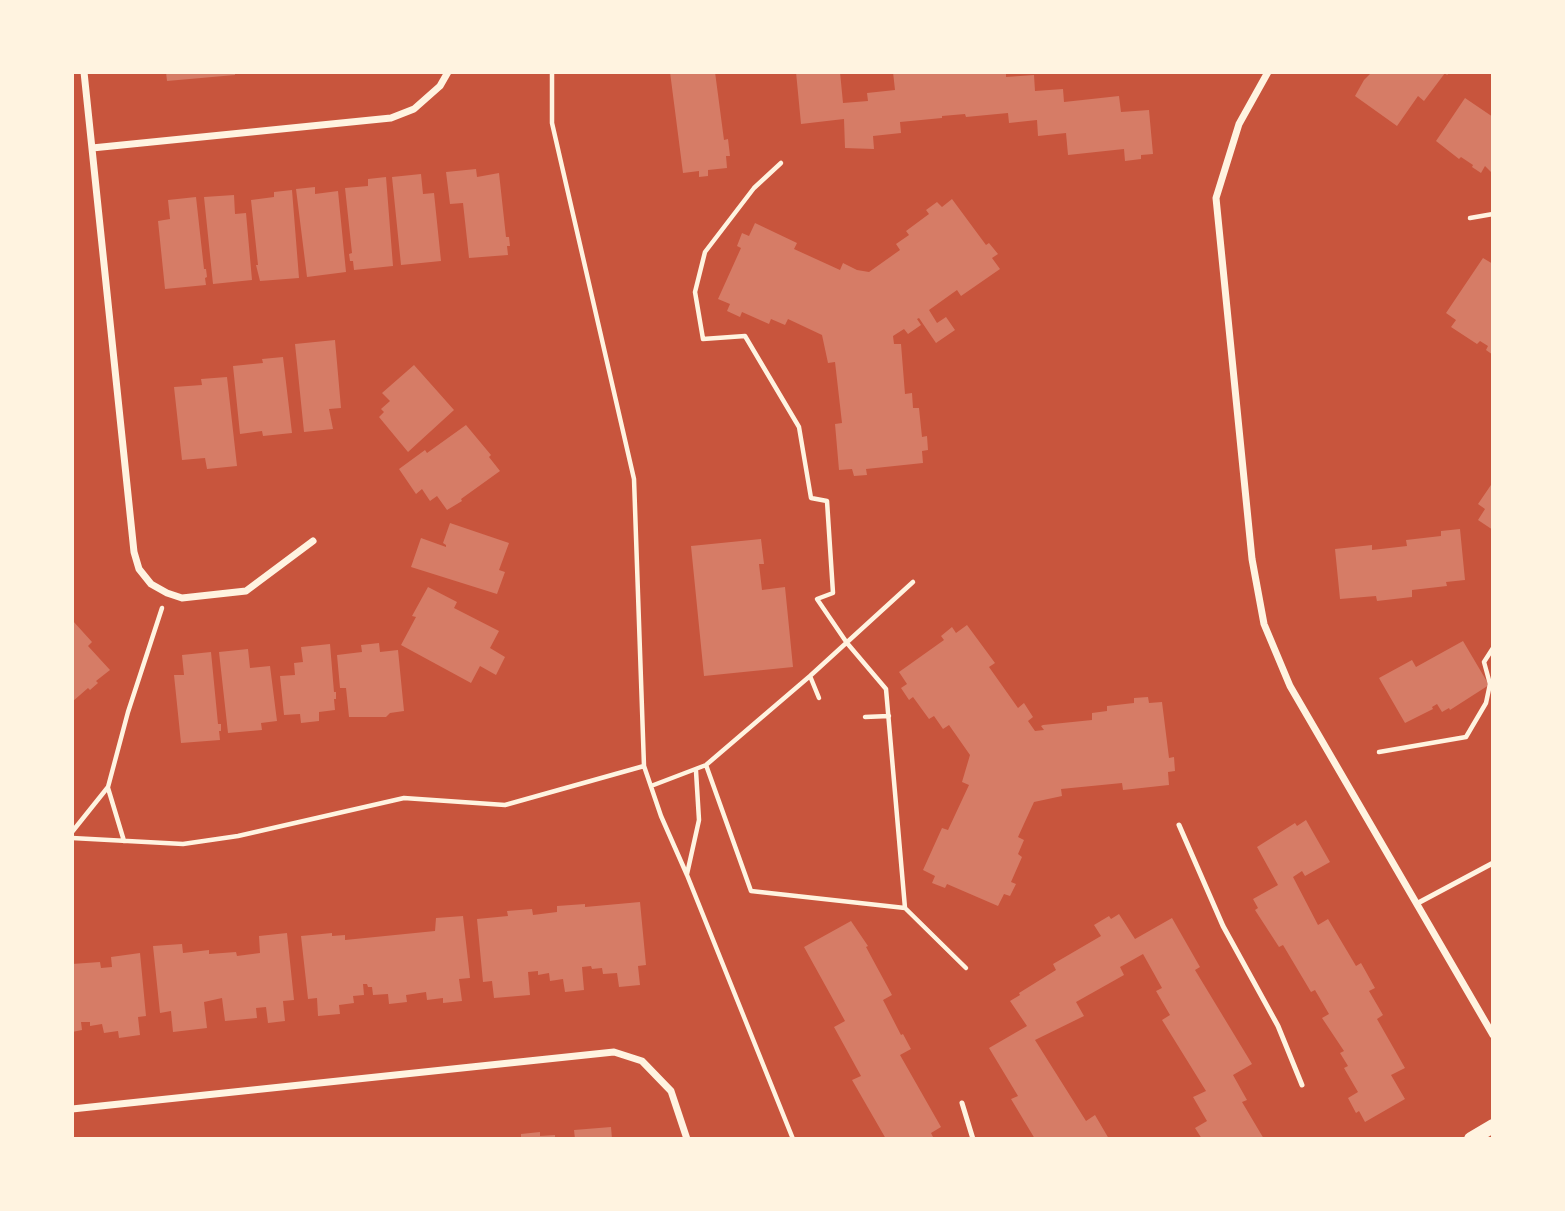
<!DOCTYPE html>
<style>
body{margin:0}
#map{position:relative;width:1565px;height:1211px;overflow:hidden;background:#c8553d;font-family:"Archivo Narrow",sans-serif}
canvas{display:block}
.frame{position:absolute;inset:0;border:74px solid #fff3e0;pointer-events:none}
</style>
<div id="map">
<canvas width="1565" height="1211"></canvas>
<div class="frame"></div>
</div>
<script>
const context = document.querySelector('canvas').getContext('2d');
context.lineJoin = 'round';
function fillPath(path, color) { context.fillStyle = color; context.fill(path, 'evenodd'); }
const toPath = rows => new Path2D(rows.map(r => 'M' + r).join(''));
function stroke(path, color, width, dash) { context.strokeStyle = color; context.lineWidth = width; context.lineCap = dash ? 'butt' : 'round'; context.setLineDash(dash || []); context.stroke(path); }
fillPath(toPath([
 [166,72,235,72,235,75,167,81],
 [670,72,715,72,724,140,728,139,730,156,726,156,727,168,708,170,708,176,699,177,699,171,683,173],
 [796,72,840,72,843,103,868,101,867,93,895,90,893,72,1006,72,1006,77,1034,75,1035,91,1063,89,1064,102,1119,96,1121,112,1149,110,1153,154,1141,155,1141,159,1125,161,1124,149,1068,155,1066,133,1038,136,1037,120,1009,123,1008,113,966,117,965,114,942,116,942,118,900,122,901,133,873,136,874,149,845,148,844,119,801,124],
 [1372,72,1450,72,1447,75,1445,73,1424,101,1418,96,1397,126,1355,96,1364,80],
 [1465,98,1493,117,1493,174,1485,166,1481,173,1472,167,1473,165,1461,157,1459,159,1436,141],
 [476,169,477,177,499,173,506,237,509,237,510,246,507,246,508,255,469,258,463,203,450,204,446,172],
 [421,174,423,194,434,193,441,261,401,265,392,177],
 [386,177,393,266,354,270,353,261,350,261,349,254,352,253,345,188,368,186,368,179],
 [315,187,315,194,338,191,346,272,307,277,296,189],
 [292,190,299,278,260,281,256,265,258,265,251,200,274,197,274,192],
 [234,195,235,214,246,213,252,280,213,284,204,197],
 [196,197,204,269,206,269,207,277,205,278,206,285,165,289,158,221,170,219,168,200],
 [952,199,986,245,989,243,998,254,992,258,1000,269,961,296,957,290,929,310,937,323,946,317,955,330,936,343,919,318,917,319,921,325,908,334,904,329,893,336,894,344,901,344,905,394,912,393,913,408,919,408,922,437,927,436,928,450,922,451,923,463,866,469,867,475,854,476,852,469,839,470,835,424,842,423,835,362,828,363,822,335,788,319,785,325,771,319,769,324,742,312,740,317,727,311,730,304,718,299,741,248,737,246,742,233,749,236,755,223,797,243,794,249,840,270,843,263,857,270,869,272,900,250,896,244,909,235,906,231,929,214,926,210,937,202,942,207],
 [1483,258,1493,264,1493,355,1486,350,1488,346,1480,341,1477,344,1451,327,1456,320,1446,313],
 [335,340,341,408,329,409,333,429,304,432,295,344],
 [283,357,292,433,263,436,262,431,240,434,233,366,263,363,262,359],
 [414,365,454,410,408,452,379,417,384,412,381,409,390,401,382,393],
 [227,377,237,466,207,469,205,458,182,460,174,387,202,385,201,379],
 [466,425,491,455,489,457,500,471,461,499,462,501,447,510,437,496,430,501,422,489,416,494,399,469,425,450,427,453],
 [1493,482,1493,530,1478,520,1485,509,1478,504],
 [450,523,509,543,499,570,505,572,497,594,411,567,421,538,446,547,446,545,443,543],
 [1460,529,1465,580,1446,582,1447,586,1412,590,1412,597,1377,601,1376,596,1340,599,1335,549,1372,545,1372,550,1407,546,1406,540,1441,536,1441,531],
 [761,539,764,564,759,564,762,590,785,587,793,667,704,676,691,546],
 [428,587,457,602,454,608,499,631,490,648,505,657,496,675,480,666,471,683,401,645,416,617,412,616],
 [73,621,92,642,88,646,110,670,96,681,98,683,90,690,88,688,72,702],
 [967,625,995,663,989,667,1018,708,1024,703,1033,717,1028,721,1035,731,1044,730,1041,726,1043,725,1092,720,1092,713,1107,711,1107,706,1134,703,1134,698,1148,697,1149,703,1162,702,1169,758,1174,757,1175,771,1168,772,1169,785,1123,790,1122,783,1061,789,1062,796,1034,802,1018,837,1024,840,1018,854,1022,857,1011,882,1016,884,1010,896,1004,894,998,906,947,884,945,888,932,883,935,876,923,870,942,828,948,830,969,785,962,782,970,755,949,725,943,729,934,716,929,719,913,697,909,700,901,688,907,684,899,672,944,640,941,636,952,627,956,633],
 [1463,641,1489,685,1450,710,1449,708,1442,712,1437,704,1432,707,1433,709,1405,723,1379,678,1412,660,1416,667],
 [379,643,380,652,398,650,404,711,390,713,386,717,349,717,346,688,340,688,337,655,362,652,361,645],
 [330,644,334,692,336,692,336,699,334,699,335,710,319,712,319,721,301,723,300,714,284,715,280,676,295,675,294,663,303,662,301,647],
 [248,649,250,668,270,666,277,721,261,723,262,730,228,733,219,652],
 [211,652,218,724,221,724,221,731,219,731,220,740,181,743,174,675,184,675,182,655],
 [1306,820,1330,862,1305,876,1302,871,1293,877,1318,925,1328,919,1356,966,1361,963,1375,988,1369,991,1383,1015,1377,1019,1405,1068,1391,1075,1405,1099,1365,1122,1359,1111,1356,1113,1348,1098,1358,1092,1344,1068,1348,1066,1340,1053,1344,1051,1322,1018,1329,1014,1315,990,1311,992,1283,945,1279,947,1255,910,1258,908,1253,899,1278,885,1257,847,1295,823,1297,826],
 [640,902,646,965,638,966,640,985,619,987,617,973,603,974,602,968,592,969,591,966,582,967,584,990,565,992,563,979,550,981,549,973,538,975,538,971,528,972,530,995,494,998,492,981,483,982,477,919,508,916,507,911,532,909,533,915,557,912,557,906,585,904,585,907],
 [1119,914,1135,939,1172,918,1200,967,1195,970,1252,1064,1233,1075,1247,1100,1242,1102,1264,1139,1202,1139,1195,1128,1207,1121,1193,1097,1206,1091,1162,1020,1170,1015,1156,991,1162,988,1143,954,1120,967,1124,975,1076,1002,1084,1016,1035,1040,1086,1121,1095,1115,1109,1139,1035,1139,1011,1099,1018,1096,989,1048,1027,1026,1010,1001,1020,995,1019,993,1056,970,1053,964,1101,936,1094,925,1109,916,1111,919],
 [463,916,470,978,459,979,462,1001,443,1003,443,998,427,1000,426,992,406,995,407,1002,389,1004,388,994,373,995,372,987,368,987,367,984,363,984,364,995,353,996,354,1003,339,1005,340,1014,318,1016,317,998,308,999,301,936,332,933,332,936,345,935,345,940,435,931,436,918],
 [851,921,868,946,866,947,892,995,883,1000,901,1035,903,1034,911,1049,900,1055,941,1127,931,1133,934,1139,886,1139,852,1080,861,1076,834,1027,845,1021,804,947],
 [287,933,294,1000,283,1001,285,1021,268,1023,266,1007,256,1008,257,1018,225,1021,222,998,204,1002,207,1028,173,1032,171,1011,160,1013,153,946,182,944,183,953,209,950,209,954,236,952,237,956,260,953,259,936],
 [140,953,146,1016,138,1017,140,1035,119,1038,118,1031,104,1033,102,1024,90,1026,90,1022,81,1022,82,1030,72,1032,72,964,100,962,101,968,112,967,111,957],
 [611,1127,612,1139,575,1139,574,1130],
 [540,1132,540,1136,555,1135,555,1139,521,1139,521,1134]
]), '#d67c66');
stroke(toPath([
 [552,72,552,123,634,479,644,766,661,816,687,875,793,1139],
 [1470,218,1493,214],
 [810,676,819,698],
 [865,717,889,716],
 [1379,752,1466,737,1486,703,1490,684,1484,662,1493,648],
 [706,765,751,891,905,908,886,689,847,643,817,599,833,593,827,501,811,498,799,427,745,336,703,339,695,292,705,252,754,188,781,163],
 [651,786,706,765,810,676,913,582],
 [108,788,124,841],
 [72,832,108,787,128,712,162,608],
 [72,838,183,844,238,836,404,798,505,805,644,766],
 [687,874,699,820,696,771],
 [905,908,966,968]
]), '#fff3e0', 4.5);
stroke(toPath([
 [1179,825,1223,926,1278,1026,1302,1085],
 [1418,903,1493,863],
 [962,1103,973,1139]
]), '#fff3e0', 5);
stroke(toPath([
 [84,72,134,552,139,569,151,584,167,593,182,598,246,591,313,541],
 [1268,72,1239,124,1216,198,1252,559,1264,624,1290,686,1493,1035],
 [92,148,391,118,414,109,440,86,448,72],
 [72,1109,614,1052,642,1061,671,1091,687,1139]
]), '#fff3e0', 7);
stroke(toPath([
 [1471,1139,1493,1126]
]), '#fff3e0', 14);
</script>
